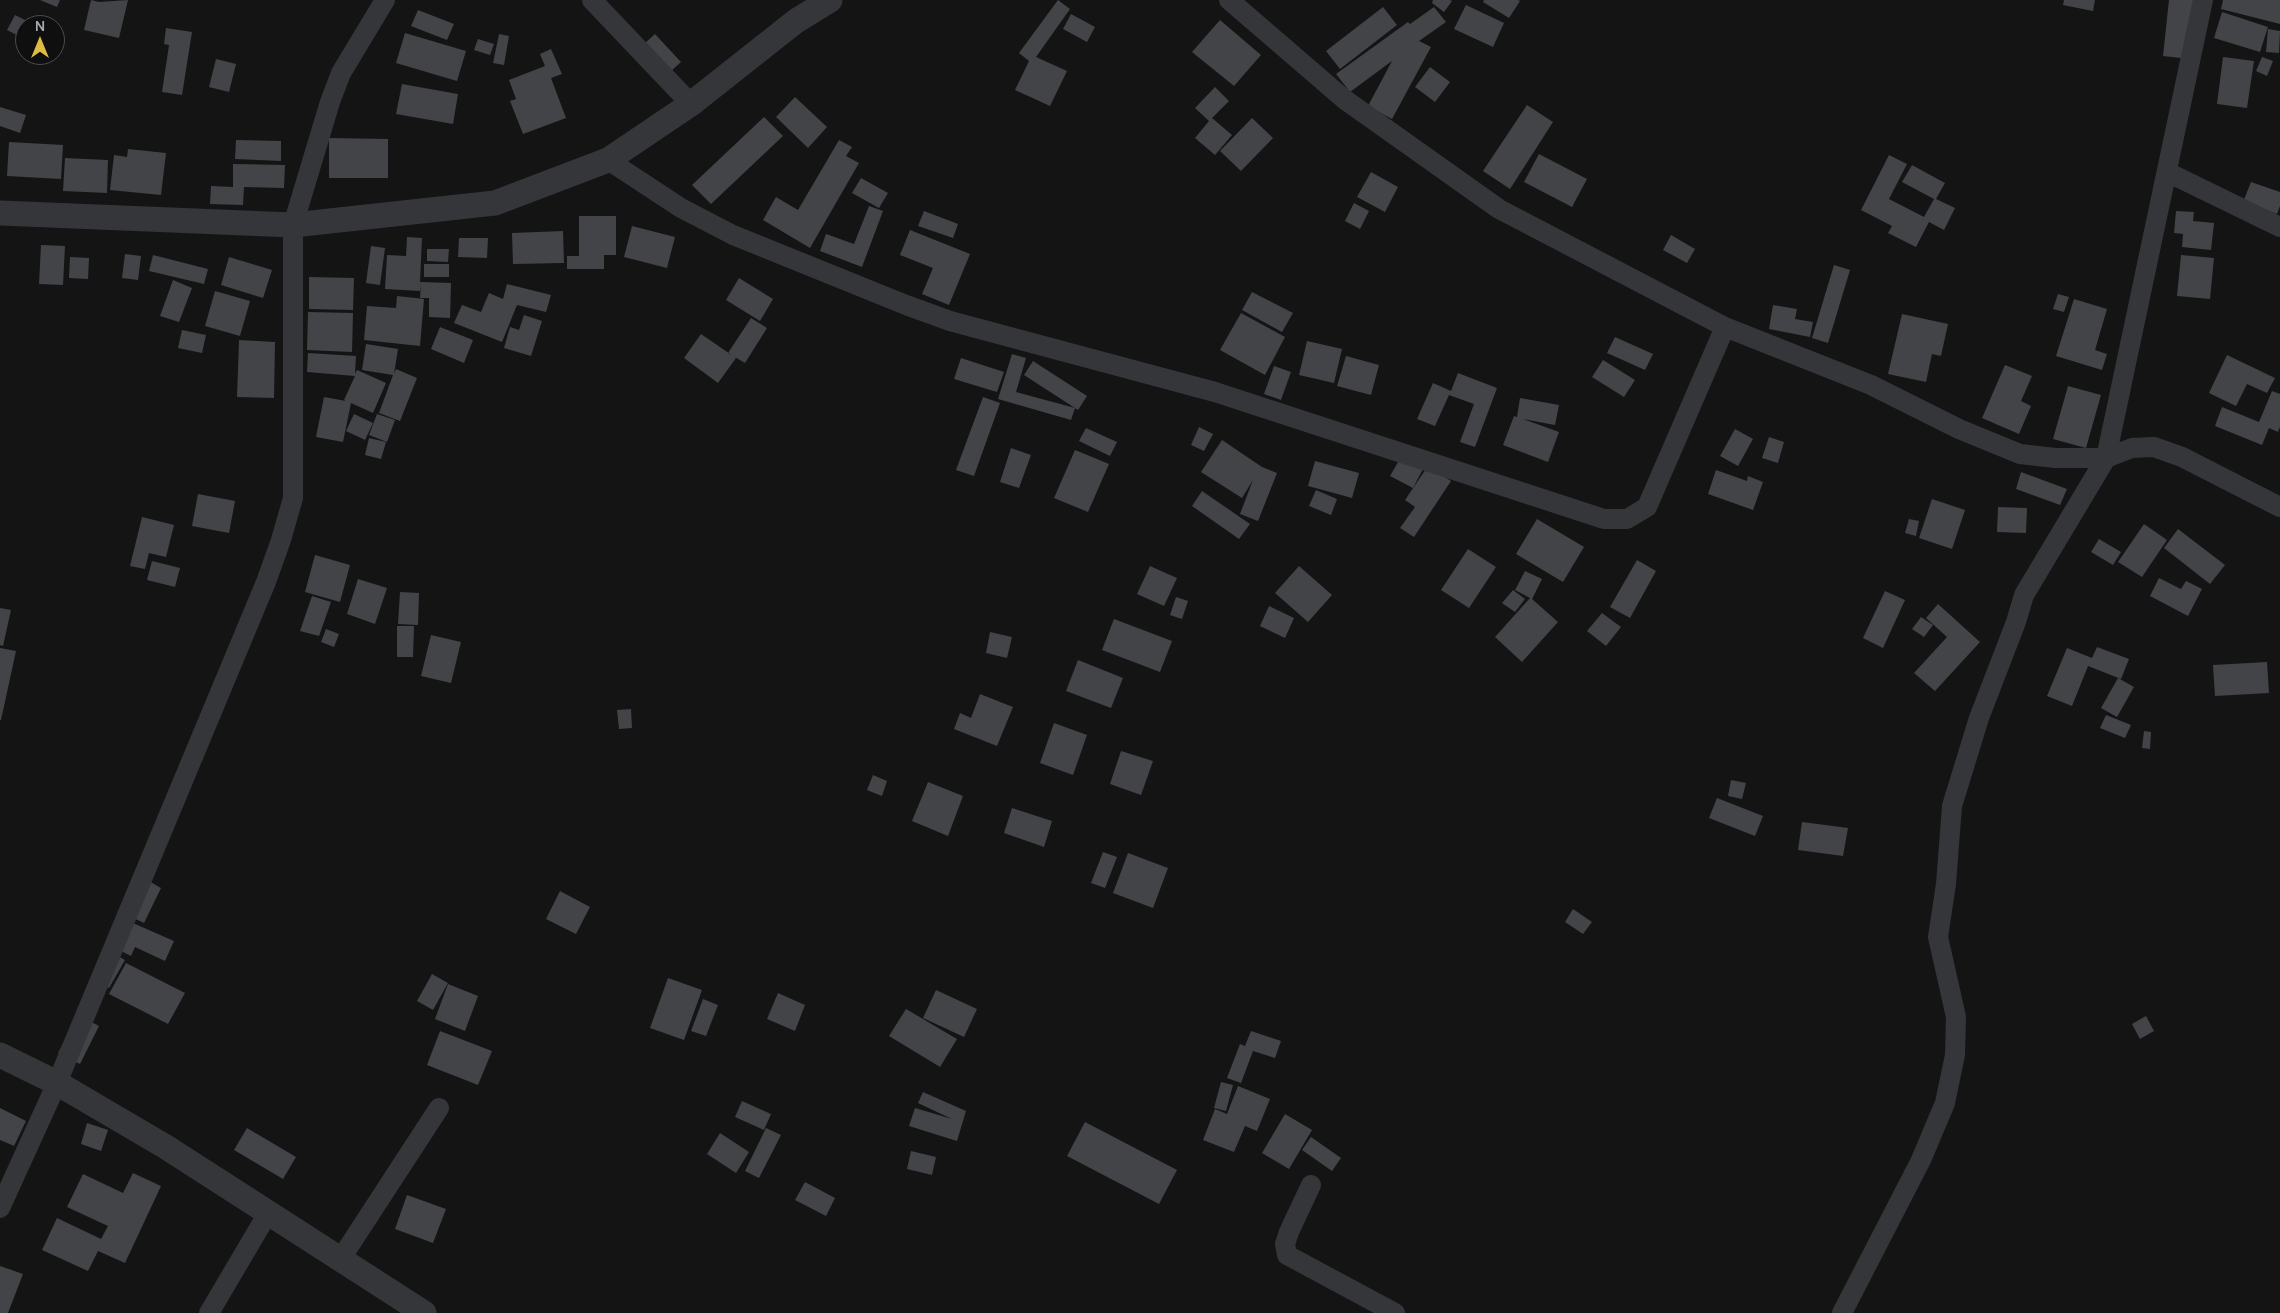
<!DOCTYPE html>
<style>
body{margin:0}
#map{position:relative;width:2280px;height:1313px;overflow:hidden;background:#141415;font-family:Manrope,sans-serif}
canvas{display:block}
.north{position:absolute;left:15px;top:15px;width:50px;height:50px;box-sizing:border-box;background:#0f0f10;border:1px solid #4c4d52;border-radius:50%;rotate:0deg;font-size:14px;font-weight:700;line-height:20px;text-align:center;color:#a7aab4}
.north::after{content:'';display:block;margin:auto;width:18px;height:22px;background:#dfbb43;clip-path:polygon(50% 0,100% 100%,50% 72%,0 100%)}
</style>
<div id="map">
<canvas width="2280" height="1313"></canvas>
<div class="north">N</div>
</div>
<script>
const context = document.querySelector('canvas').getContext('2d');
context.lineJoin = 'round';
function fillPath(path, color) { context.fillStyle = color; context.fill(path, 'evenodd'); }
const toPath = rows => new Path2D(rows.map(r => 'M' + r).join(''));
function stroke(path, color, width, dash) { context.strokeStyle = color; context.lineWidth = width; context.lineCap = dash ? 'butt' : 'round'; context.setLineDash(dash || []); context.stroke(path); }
fillPath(toPath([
 [40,0,60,0,57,7],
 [91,0,99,2,128,0,119,38,84,30],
 [1058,0,1070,9,1036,57,1067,71,1050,106,1015,90,1029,61,1019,53],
 [1433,0,1450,0,1452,1,1444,12,1432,3],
 [1484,0,1518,0,1520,1,1509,18,1483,2],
 [2064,0,2095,0,2093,11,2063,5],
 [2169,0,2195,0,2190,59,2163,56],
 [2223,0,2280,0,2280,24,2221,9],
 [1466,5,1504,23,1493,47,1454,29],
 [1383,7,1397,25,1340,69,1326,51],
 [1434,7,1446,22,1419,41,1431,47,1392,119,1368,106,1392,61,1350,92,1336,74,1408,22,1410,24],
 [418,10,454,24,447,40,411,26],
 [2222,12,2268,27,2260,52,2214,38],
 [1071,14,1095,27,1087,42,1063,29],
 [15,15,35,25,25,25,25,39,7,30],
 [1220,20,1261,55,1234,86,1192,52],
 [166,28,192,32,182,95,162,92,169,45,164,44],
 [2268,29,2280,31,2279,53,2266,52],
 [405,33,466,51,457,81,396,63],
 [499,34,509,36,504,65,493,63],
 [655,34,681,62,669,73,643,45],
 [478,39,494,44,490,55,474,50],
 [551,49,562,74,551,78,566,118,523,134,510,101,516,99,509,80,545,66,540,54],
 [2223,57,2254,61,2247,108,2217,104],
 [2262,57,2273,61,2267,76,2256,71],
 [216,59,236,64,229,92,209,87],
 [1430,67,1450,82,1435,102,1415,87],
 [402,84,458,94,453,124,396,114],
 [1215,87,1229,101,1212,118,1232,135,1215,155,1195,138,1209,121,1195,108],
 [795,97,827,127,808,148,776,117],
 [1527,105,1553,122,1510,189,1483,171],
 [0,107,26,115,20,133,0,126],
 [764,117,783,136,711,204,692,185],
 [1252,118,1273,138,1241,171,1220,151],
 [329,138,388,139,388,178,329,178],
 [236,140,281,141,281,161,235,159],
 [839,140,852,147,846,156,859,163,810,248,763,220,776,197,798,210],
 [9,142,63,145,61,179,7,176],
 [128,149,166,153,161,195,110,190,114,155,127,157],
 [1539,154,1587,179,1572,207,1524,182],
 [1889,155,1907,164,1889,199,1924,217,1934,199,1902,182,1912,165,1945,183,1936,199,1955,208,1944,230,1929,222,1916,247,1888,233,1892,226,1861,210],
 [65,158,108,160,107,193,63,191],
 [233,164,285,165,284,188,244,187,243,205,210,204,211,186,233,187],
 [1371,172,1398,187,1385,212,1357,197],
 [861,178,888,193,879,208,852,193],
 [2251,182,2280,192,2280,206,2277,214,2243,202],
 [1354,203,1369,211,1360,229,1345,221],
 [869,206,883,211,862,267,820,251,826,234,854,244],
 [924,211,958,224,953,238,918,226],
 [2176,211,2194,212,2193,221,2214,223,2211,250,2182,247,2183,234,2174,233],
 [579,216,616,216,616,255,604,255,604,269,567,269,567,256,579,256],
 [632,226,675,237,667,268,624,257],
 [910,230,970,254,949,305,922,294,933,268,900,255],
 [563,231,564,263,513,264,512,233],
 [1671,235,1695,249,1687,263,1663,250],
 [407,237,422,238,420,282,451,283,450,318,429,317,429,298,420,298,421,284,420,291,385,289,387,255,406,256],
 [459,238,488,238,487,258,458,257],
 [41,245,65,246,63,285,39,284],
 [371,246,385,248,380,285,366,283],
 [427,249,449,249,448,262,427,261],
 [125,254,141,256,138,280,122,278],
 [153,255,208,269,204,284,149,271],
 [2181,255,2214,258,2210,299,2177,296],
 [70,257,89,258,88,279,69,278],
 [229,257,272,270,263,298,221,285],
 [424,264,449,264,449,277,424,277],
 [1834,265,1850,270,1828,343,1812,338],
 [309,277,354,278,353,310,309,309],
 [739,278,773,299,760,321,726,300],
 [173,280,192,288,179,322,160,316],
 [507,284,551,295,546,312,517,305,502,342,454,323,462,305,481,312,489,293,503,299],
 [215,291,250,301,240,336,205,326],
 [1252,292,1293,313,1282,332,1242,310],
 [2058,294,2069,297,2064,312,2053,309],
 [397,296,424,299,420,346,364,340,367,306,396,308],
 [2074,299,2107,309,2095,350,2107,354,2102,370,2056,356],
 [1773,305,1797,309,1795,319,1813,322,1810,337,1769,329],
 [308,312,353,313,352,352,307,350],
 [1241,313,1285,337,1265,375,1220,350],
 [1902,314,1948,324,1941,356,1932,354,1926,382,1888,374],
 [524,315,542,321,531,356,504,348,510,327,519,330],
 [751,318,767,328,745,363,728,353],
 [440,327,473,340,464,363,431,349],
 [182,330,206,335,202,353,178,348],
 [701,334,736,358,718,383,684,358],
 [1615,337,1653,354,1645,370,1607,353],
 [239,340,275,342,274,398,237,397],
 [1307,341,1342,349,1334,383,1299,375],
 [366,344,398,349,394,374,396,369,417,378,400,421,379,413,393,375,362,370],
 [308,353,356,356,355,374,357,370,386,383,373,413,351,403,343,442,316,437,324,397,346,401,344,400,355,376,307,372],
 [1012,354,1026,358,1016,392,1075,408,1071,420,998,399],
 [2227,355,2275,378,2267,393,2247,384,2236,406,2209,393],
 [1346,356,1379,365,1371,395,1337,386],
 [961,358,1004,372,997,392,954,379],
 [1603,360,1635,380,1624,397,1592,377],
 [1033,361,1087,396,1078,410,1024,375],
 [2005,365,2032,376,2021,401,2031,406,2019,434,1982,418],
 [1274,366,1291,372,1281,400,1264,394],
 [1458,373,1497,388,1475,447,1460,442,1474,404,1449,395,1435,426,1417,419,1433,383,1451,391],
 [2068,386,2101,395,2086,448,2053,439],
 [2272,391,2280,394,2280,427,2278,432,2269,428,2262,445,2215,426,2222,407,2259,422],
 [983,397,1000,403,974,476,956,470],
 [1520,398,1559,405,1555,425,1523,419,1559,432,1548,462,1503,445,1514,416,1517,417],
 [354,414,373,423,365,440,346,431],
 [377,414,395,420,387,442,369,435],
 [1199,427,1213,434,1204,451,1191,445],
 [1086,428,1117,442,1110,456,1079,441],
 [1735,429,1753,439,1738,466,1720,456],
 [1769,437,1784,442,1778,463,1762,458],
 [369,438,386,442,381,459,365,455],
 [1222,440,1262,467,1277,473,1258,521,1240,514,1253,480,1242,498,1201,472],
 [1011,448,1031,455,1019,488,1000,482],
 [1075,450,1109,464,1088,512,1054,498],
 [1401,457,1423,469,1413,488,1390,476],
 [1315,461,1359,473,1352,498,1308,486],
 [1428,466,1451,481,1414,537,1400,528,1415,507,1405,500],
 [1716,470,1747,481,1748,476,1763,482,1753,510,1708,494],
 [2021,472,2067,489,2060,505,2016,489],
 [1316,490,1337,499,1331,515,1309,506],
 [1202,491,1250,524,1239,539,1192,506],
 [198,494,235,501,229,533,192,526],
 [1932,499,1965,510,1952,549,1919,538],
 [1998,507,2027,508,2026,533,1997,532],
 [142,517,174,525,166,557,149,553,145,569,130,566],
 [1537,519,1584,547,1563,582,1516,554],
 [1909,519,1919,521,1916,536,1905,533],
 [2144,524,2167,540,2142,577,2118,562],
 [2178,529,2225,565,2210,584,2164,548],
 [2099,539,2121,552,2113,565,2091,552],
 [1468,549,1496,567,1469,608,1441,590],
 [315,555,350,565,340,602,305,592],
 [1637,560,1656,571,1630,618,1610,607],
 [152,561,180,568,175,587,147,580],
 [1150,566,1177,578,1164,606,1137,594],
 [1299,566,1332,595,1308,622,1275,593],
 [1525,571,1542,579,1532,599,1558,622,1522,662,1495,637,1530,598,1515,590],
 [2159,578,2181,589,2186,581,2202,589,2188,616,2150,596],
 [358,579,387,588,375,624,347,614],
 [1513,590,1525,599,1515,612,1502,603],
 [1885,591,1905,600,1883,648,1863,638],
 [400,592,419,593,418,625,398,624],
 [312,596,331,602,319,636,300,631],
 [1176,597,1188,601,1182,619,1170,615],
 [1938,604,1980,642,1935,691,1914,673,1947,637,1926,618],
 [1269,606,1294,618,1285,638,1260,626],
 [0,608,11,610,3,646,0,645],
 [1602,613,1621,627,1606,646,1587,631],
 [1921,617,1933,625,1924,637,1912,629],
 [1114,619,1172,641,1160,672,1102,650],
 [397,626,414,626,413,657,397,657],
 [326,629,339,634,334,647,321,642],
 [990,632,1012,637,1007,658,986,653],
 [431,635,461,642,451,683,421,676],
 [2097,647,2129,659,2121,679,2088,666,2072,706,2047,696,2067,648,2092,658],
 [0,648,16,651,1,720,0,720],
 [1078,660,1123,678,1111,708,1066,691],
 [2267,662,2269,693,2215,696,2213,665],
 [2118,678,2134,687,2117,717,2101,708],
 [980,694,1013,707,997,746,954,729,960,713,971,718],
 [631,709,632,728,619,729,617,710],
 [2106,715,2131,725,2125,738,2100,728],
 [1054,723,1087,735,1073,775,1040,763],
 [2144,731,2151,732,2150,749,2142,748],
 [1121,751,1153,761,1141,795,1110,784],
 [873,775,887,781,882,796,867,790],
 [1731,780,1746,783,1742,799,1728,796],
 [928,782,963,796,948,836,912,821],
 [1717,798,1763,816,1755,836,1709,818],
 [1012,808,1052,821,1044,847,1004,833],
 [1802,822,1848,828,1843,856,1798,850],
 [1103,852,1117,857,1105,888,1091,883],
 [1128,853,1168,868,1153,908,1113,893],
 [147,880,161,888,144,923,129,916],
 [560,891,590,907,576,934,546,919],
 [1573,909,1592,922,1583,934,1565,922],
 [126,920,174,941,165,961,135,947,131,956,113,947],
 [109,951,125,960,109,988,93,979],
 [126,963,185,993,168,1024,109,994],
 [432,974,448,983,433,1010,417,1001],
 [668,978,702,990,684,1040,650,1028],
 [448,984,478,996,465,1031,435,1019],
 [936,990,977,1009,964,1037,923,1018],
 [778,993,805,1005,795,1031,767,1019],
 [703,999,718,1005,706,1036,691,1031],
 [906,1009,957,1039,940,1067,889,1036],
 [78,1015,99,1026,80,1064,58,1053],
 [2146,1016,2154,1031,2140,1039,2132,1024],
 [440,1031,492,1051,478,1085,427,1065],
 [1251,1031,1281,1041,1275,1058,1253,1051,1241,1083,1227,1078,1240,1044,1245,1046],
 [1221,1082,1233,1085,1226,1111,1214,1108],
 [1238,1086,1270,1099,1257,1131,1245,1126,1234,1152,1203,1140,1215,1109,1227,1114],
 [923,1092,966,1111,957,1141,909,1126,915,1108,952,1119,918,1103],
 [742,1101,771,1114,764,1130,735,1117],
 [0,1108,26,1121,14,1146,0,1140],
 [1285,1114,1312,1130,1289,1169,1262,1153],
 [1085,1122,1177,1170,1159,1204,1067,1156],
 [87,1123,108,1130,101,1151,81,1144],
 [247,1128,296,1157,283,1179,234,1150],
 [766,1128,781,1135,759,1178,745,1171],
 [720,1133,749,1152,736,1173,707,1154],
 [1311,1137,1341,1158,1332,1171,1302,1150],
 [911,1151,936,1157,932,1175,907,1169],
 [133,1173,161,1186,125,1263,98,1251,88,1271,42,1250,57,1218,101,1239,108,1226,67,1207,83,1174,123,1193],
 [805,1182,835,1198,826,1216,795,1200],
 [407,1195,446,1209,433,1243,395,1229],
 [0,1266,23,1274,8,1313,0,1313]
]), '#434448');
stroke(toPath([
 [592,0,691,104],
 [1229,0,1344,99,1499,209,1725,327,1871,385,1959,429,2020,454,2055,458,2106,458,2132,448,2154,447,2182,457,2280,507],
 [608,160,681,208,733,235,906,305,950,321,1215,392,1604,519,1627,519,1647,507,1725,327],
 [2167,172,2280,227],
 [1311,1185,1289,1232,1285,1244,1287,1255,1395,1313],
 [0,1208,57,1083,266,582,281,540,293,498,293,225,330,102,341,73,385,0],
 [340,1260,439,1108],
 [209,1313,268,1213],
 [1842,1313,1921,1160,1945,1103,1955,1055,1956,1017,1938,937,1946,884,1952,806,1979,718,2016,622,2024,595,2106,458,2203,0]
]), '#35363a', 20);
stroke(toPath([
 [0,213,293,225,495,203,608,160,691,104,796,21,830,0],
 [0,1055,57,1083,166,1147,424,1313]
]), '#35363a', 25);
</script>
